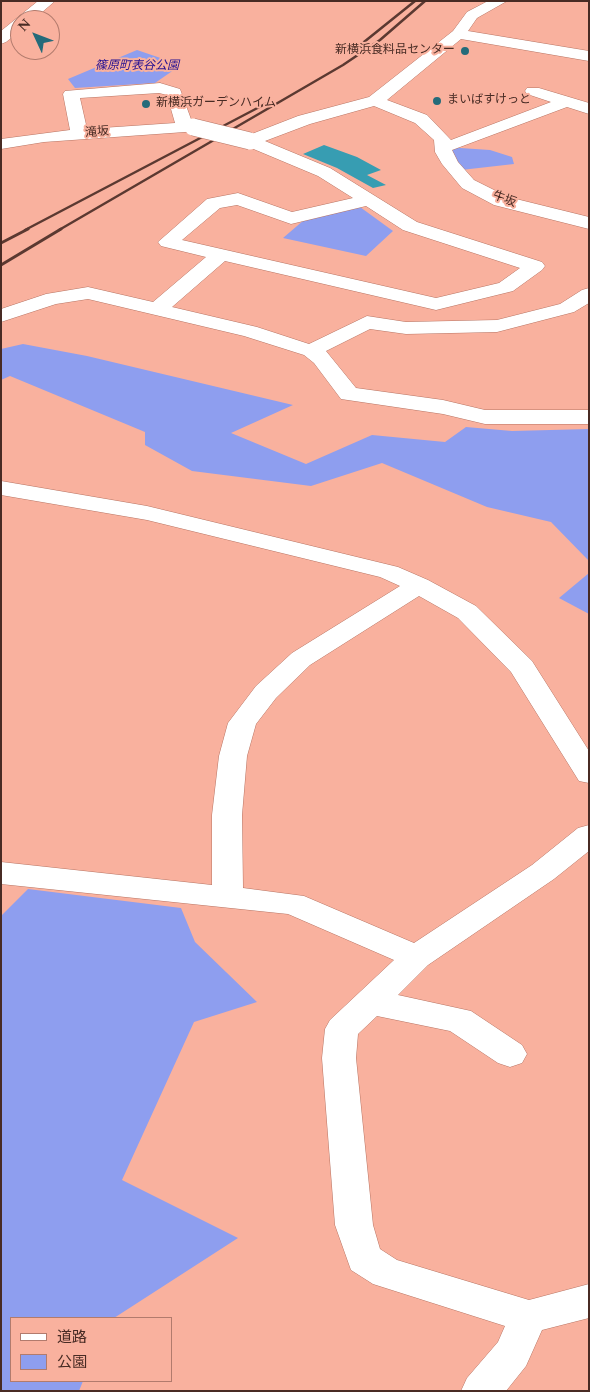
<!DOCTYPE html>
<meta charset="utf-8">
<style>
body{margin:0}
#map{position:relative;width:590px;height:1392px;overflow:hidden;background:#f9b19e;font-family:Spectral,"Noto Sans JP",serif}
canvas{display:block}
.frame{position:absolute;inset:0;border:2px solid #482b24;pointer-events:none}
.legend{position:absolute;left:10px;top:1317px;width:162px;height:65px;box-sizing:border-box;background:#f9b19e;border:1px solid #b27b6d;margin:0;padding:6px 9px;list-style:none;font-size:15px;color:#482b24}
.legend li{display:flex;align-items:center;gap:10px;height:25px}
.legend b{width:25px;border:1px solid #b27b6d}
.north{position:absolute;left:10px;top:10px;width:50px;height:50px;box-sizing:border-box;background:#f9b19e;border:1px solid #b27b6d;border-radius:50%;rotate:313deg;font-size:14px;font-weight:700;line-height:20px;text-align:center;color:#482b24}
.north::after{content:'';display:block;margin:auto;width:18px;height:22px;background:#256b7a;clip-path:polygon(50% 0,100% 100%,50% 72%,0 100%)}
</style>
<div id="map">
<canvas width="590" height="1392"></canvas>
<div class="frame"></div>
<ul class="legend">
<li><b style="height:6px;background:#fff"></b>道路</li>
<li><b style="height:14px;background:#8e9eef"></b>公園</li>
</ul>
<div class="north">N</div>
</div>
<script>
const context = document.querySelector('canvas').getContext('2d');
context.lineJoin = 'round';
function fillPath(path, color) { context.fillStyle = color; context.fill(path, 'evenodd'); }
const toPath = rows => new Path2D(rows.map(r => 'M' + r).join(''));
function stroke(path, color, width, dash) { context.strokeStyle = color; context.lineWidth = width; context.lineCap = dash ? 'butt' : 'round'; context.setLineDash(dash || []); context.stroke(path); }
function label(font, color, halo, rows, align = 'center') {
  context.font = font + ' Spectral,"Noto Sans JP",serif'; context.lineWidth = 4; context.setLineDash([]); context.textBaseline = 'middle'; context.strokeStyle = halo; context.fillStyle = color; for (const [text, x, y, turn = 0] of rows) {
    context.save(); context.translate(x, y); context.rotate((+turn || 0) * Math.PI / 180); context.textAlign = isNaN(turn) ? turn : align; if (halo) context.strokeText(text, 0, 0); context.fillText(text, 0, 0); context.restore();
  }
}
fillPath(toPath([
 [137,50,181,65,155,83,75,88,68,79],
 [445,147,490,150,512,157,514,164,461,170],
 [360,207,393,231,366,256,283,238,304,220],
 [23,344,87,356,293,405,231,433,306,464,372,435,445,442,466,427,512,431,589,429,589,561,551,522,487,507,382,463,311,486,192,471,145,445,145,432,10,376,1,380,1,349],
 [589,573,589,614,559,598],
 [28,889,181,908,195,942,257,1002,194,1022,122,1180,238,1238,114,1318,11,1318,11,1381,83,1381,79,1391,1,1391,1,916]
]), '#8e9eef');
fillPath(toPath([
 [324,145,357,157,381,170,367,175,386,185,373,188,337,168,303,154]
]), '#379db2');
const minor = toPath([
 [38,1,55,1,33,20,20,20,20,31,6,42,1,44,1,31,38,1],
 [488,1,507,1,477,18,468,31,589,51,589,61,461,39,387,100,427,115,451,140,551,102,527,94,525,91,527,88,539,88,589,103,589,114,567,107,452,150,458,162,474,180,508,197,589,217,589,229,494,205,462,188,442,164,435,152,434,140,415,123,374,106,310,124,265,141,330,168,417,222,542,262,545,266,542,270,513,291,436,310,225,261,172,307,257,327,309,344,367,316,406,322,497,320,560,304,582,290,589,288,589,303,574,312,497,332,406,334,370,329,326,351,356,388,443,400,485,410,589,410,589,424,485,424,443,414,341,399,314,363,304,355,244,336,88,299,56,304,1,322,1,309,46,294,88,287,153,302,206,257,161,246,158,242,207,199,238,193,292,212,353,198,318,176,244,145,241,141,244,137,298,116,369,97,453,31,467,12,488,1],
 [237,205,291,224,366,206,403,230,520,268,499,283,436,298,182,240,220,208,237,205],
 [160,83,180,89,192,122,199,123,202,127,199,131,44,142,1,149,1,139,70,130,63,94,65,91,160,83],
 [159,93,167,95,175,123,87,129,80,98,159,93],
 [1,481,147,506,398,567,428,580,476,606,532,661,589,751,589,783,579,781,511,672,458,618,419,596,310,665,276,698,256,724,247,756,242,815,243,888,304,896,414,943,532,865,578,828,589,825,589,851,554,879,428,965,398,995,471,1011,522,1045,527,1054,522,1063,510,1067,498,1063,450,1031,377,1016,358,1034,356,1058,373,1225,380,1249,397,1260,529,1300,589,1284,589,1318,542,1330,526,1366,506,1391,461,1391,467,1378,498,1342,505,1326,373,1284,351,1270,335,1225,322,1058,325,1029,330,1020,394,960,288,914,1,884,1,862,212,885,212,815,219,756,228,723,256,686,292,653,400,586,380,577,147,520,1,495,1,481]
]);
stroke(minor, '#b77463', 1);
fillPath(minor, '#fff');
stroke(toPath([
 [364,42,415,1],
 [25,230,267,103],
 [59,230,343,65,380,40,425,1]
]), '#5b3931', 2.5);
stroke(toPath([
 [1,243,28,229],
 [1,265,61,229]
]), '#5b3931', 3);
const minorBridge = toPath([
 [193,127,250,141]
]);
stroke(minorBridge, '#b77463', 18, []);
stroke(minorBridge, '#fff', 17);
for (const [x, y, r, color] of [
 [465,51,5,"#256b7a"],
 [437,101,5,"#256b7a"],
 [146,104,5,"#256b7a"]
]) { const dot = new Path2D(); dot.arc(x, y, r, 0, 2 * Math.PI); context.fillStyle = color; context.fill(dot); stroke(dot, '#f9b19e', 2); }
label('12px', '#482b24', '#f9b19e', [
 ["新横浜食料品センター",455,51,"right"],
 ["まいばすけっと",447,101],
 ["新横浜ガーデンハイム",156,104]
], 'left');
label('italic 12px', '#240f92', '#f9b19e', [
 ["篠原町表谷公園",137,67]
]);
label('12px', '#482b24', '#f9b19e', [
 ["滝坂",97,133,-4],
 ["牛坂",504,200,20]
]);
</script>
